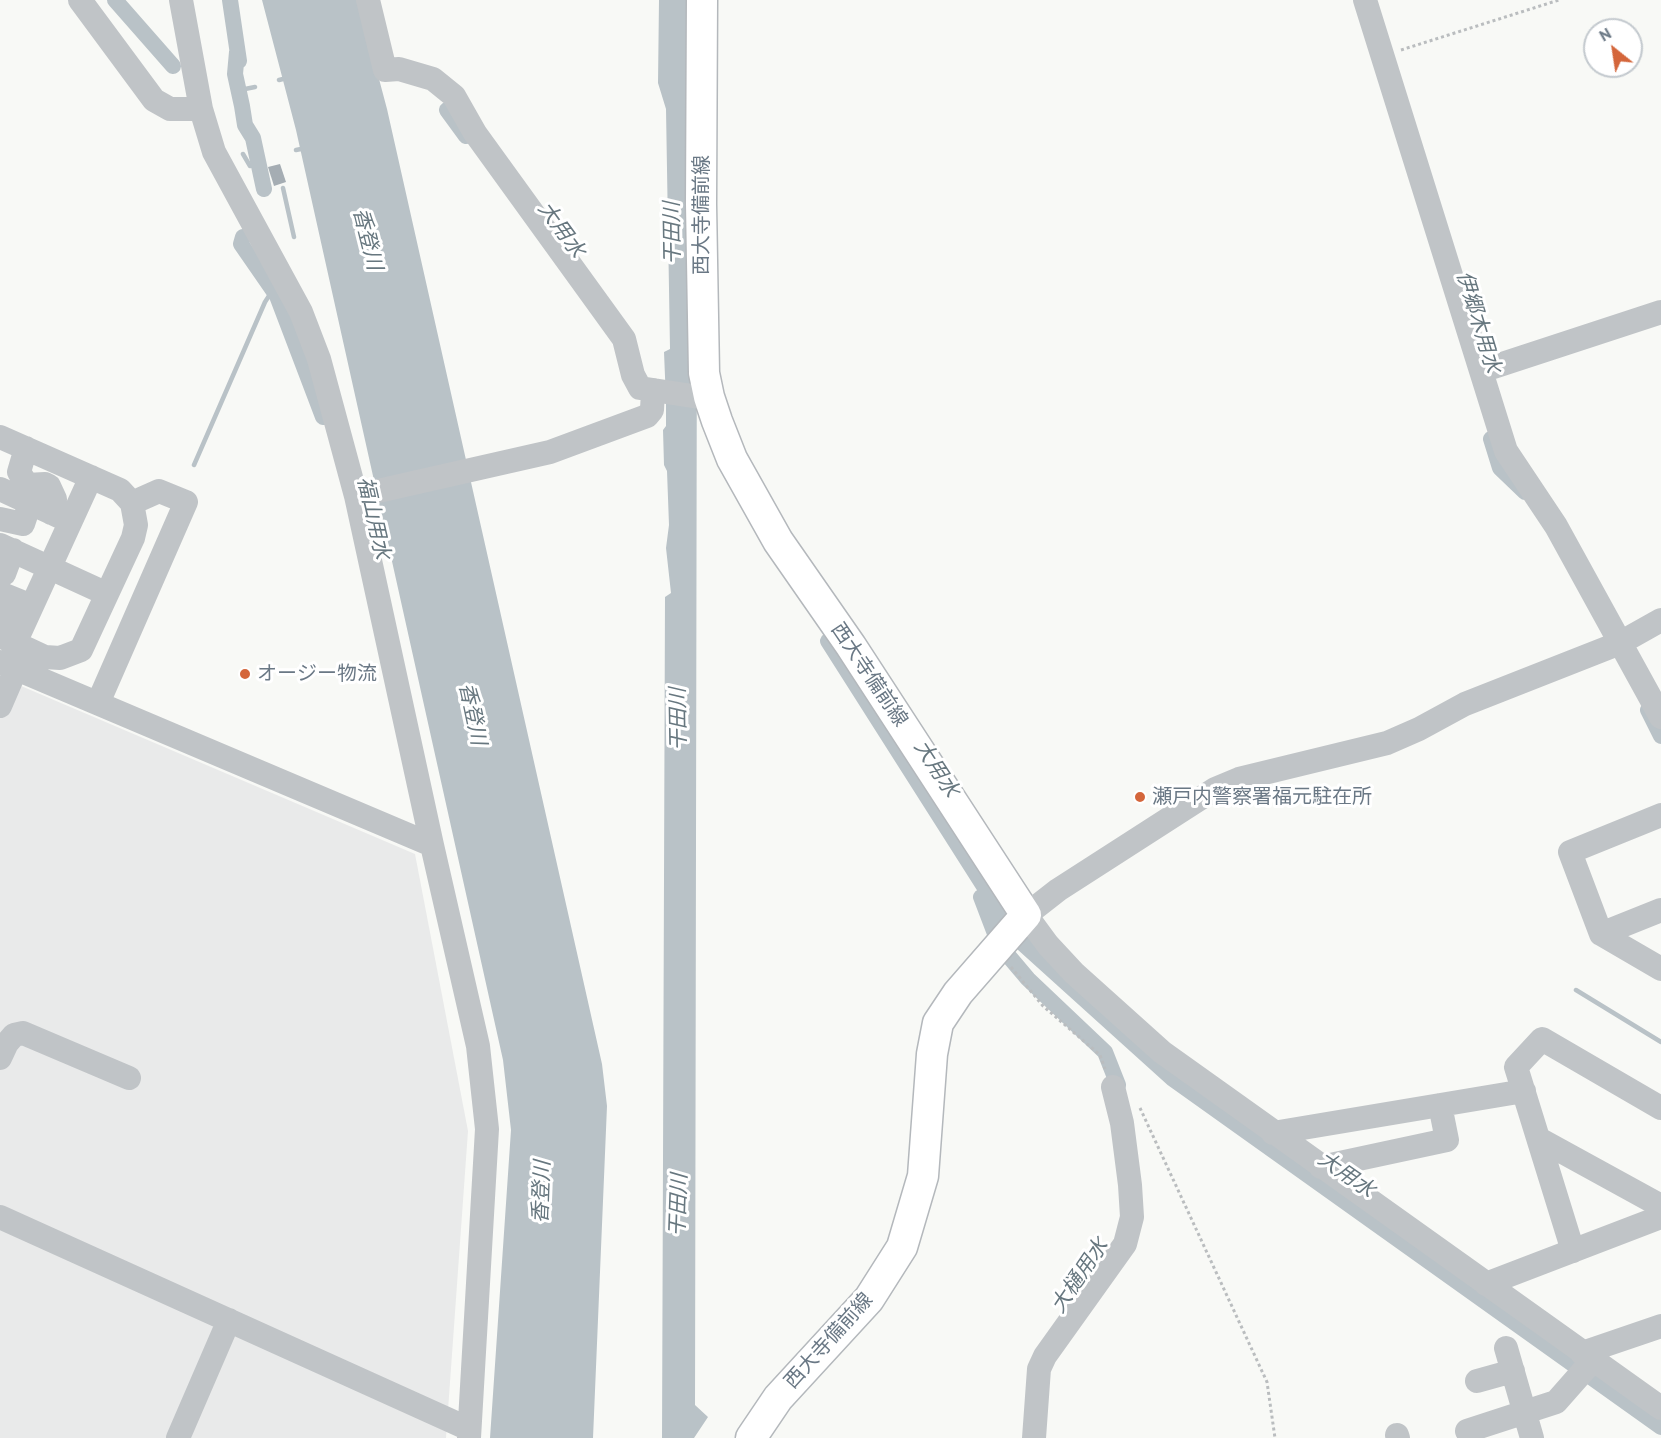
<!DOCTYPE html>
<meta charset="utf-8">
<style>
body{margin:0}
#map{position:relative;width:1661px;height:1438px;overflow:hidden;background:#f8f9f6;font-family:"PT Sans",sans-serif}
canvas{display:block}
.north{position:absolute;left:1583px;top:18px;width:60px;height:60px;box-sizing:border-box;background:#fff;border:2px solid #c3c9ce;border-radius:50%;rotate:330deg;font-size:16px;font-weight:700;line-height:24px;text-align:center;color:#6a7885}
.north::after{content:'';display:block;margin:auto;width:21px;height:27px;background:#d4663b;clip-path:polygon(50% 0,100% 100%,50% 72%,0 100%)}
</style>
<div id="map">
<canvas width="1661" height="1438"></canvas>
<div class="north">N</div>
</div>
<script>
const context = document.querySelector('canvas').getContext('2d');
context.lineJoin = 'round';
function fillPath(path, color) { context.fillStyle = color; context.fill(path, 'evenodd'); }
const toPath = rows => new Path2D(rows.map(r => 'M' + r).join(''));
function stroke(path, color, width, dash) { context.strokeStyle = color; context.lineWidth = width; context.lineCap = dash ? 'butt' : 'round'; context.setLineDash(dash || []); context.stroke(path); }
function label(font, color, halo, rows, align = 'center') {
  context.font = font + ' "PT Sans","Noto Sans JP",sans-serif'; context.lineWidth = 6; context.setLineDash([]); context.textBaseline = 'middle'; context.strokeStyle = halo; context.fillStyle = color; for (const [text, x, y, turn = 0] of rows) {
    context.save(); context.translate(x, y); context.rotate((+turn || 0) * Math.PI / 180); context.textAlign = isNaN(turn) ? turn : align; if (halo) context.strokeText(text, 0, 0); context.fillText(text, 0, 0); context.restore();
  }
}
fillPath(toPath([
 [0,677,415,854,468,1131,446,1438,0,1438]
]), '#e9eaea');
fillPath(toPath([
 [262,0,358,0,387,109,602,1064,607,1106,593,1438,490,1438,511,1130,503,1060,296,130],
 [659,0,695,0,697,272,695,1405,708,1417,694,1438,662,1438,665,597,671,593,666,548,669,525,667,471,664,465,663,430,666,426,666,401,664,352,670,349,666,109,658,83]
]), '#b9c2c7');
stroke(toPath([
 [279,80,283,79],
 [245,89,255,87],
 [296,150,301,149],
 [243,154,250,166,253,165],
 [283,188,294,237],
 [194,465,265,302,276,285],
 [1576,990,1661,1042]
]), '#b9c2c7', 4.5);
stroke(toPath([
 [115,0,173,66],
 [230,0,239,61],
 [237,52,235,74,242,106,245,125,253,138,264,189],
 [447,110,466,136],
 [243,237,241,244,277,296,323,417],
 [1491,439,1500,468,1525,492],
 [828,641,1006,921],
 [1648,710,1661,736],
 [981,897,997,939],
 [1019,940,1173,1079,1661,1427],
 [1006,953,1028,979,1105,1052,1118,1085]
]), '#b9c2c7', 16);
fillPath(toPath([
 [280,164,286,182,274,186,268,167]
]), '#a5adb3');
const major = toPath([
 [702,0,701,204,704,373,709,397,717,421,732,459,778,541,851,646,1026,915,958,993,938,1023,932,1054,923,1176,902,1247,869,1299,778,1398,751,1438]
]);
stroke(major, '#b4b8bc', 33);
stroke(toPath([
 [1401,50,1559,0],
 [1011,967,1043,1006,1100,1055,1105,1069],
 [1140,1108,1267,1382,1275,1438]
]), '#babdbf', 3, [3, 3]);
stroke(toPath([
 [80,0,154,100,170,109,201,109],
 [181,0,201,109,214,152,301,312,319,359,356,496,432,845,478,1046,487,1129,469,1438],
 [368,0,385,70,399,69,433,79,454,96,475,133,624,339,633,375,640,388,699,397,709,397],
 [1365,0,1506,451,1556,526,1661,717],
 [1481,371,1661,312],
 [0,437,120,490,132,503,136,525,133,538,81,650,60,658,45,657,0,636],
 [26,448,19,472,27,485,45,484,49,486,55,499,51,513],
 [0,489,65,519],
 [356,496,550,452,647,416,652,410,653,390],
 [0,519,23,524,30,503],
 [0,545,107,594],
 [0,573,4,574,13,550],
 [0,593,32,606],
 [0,612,24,622],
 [1661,620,1620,643,1465,704,1419,729,1387,743,1239,779,1215,789,1058,890,1026,915,1048,945,1074,973,1162,1052,1661,1408],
 [15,643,91,477],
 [0,662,432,845],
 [98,703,186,502,159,491,132,503],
 [0,706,16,669],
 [1661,815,1570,852,1601,934,1661,969],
 [1601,934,1661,910],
 [0,1058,7,1043,14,1035,23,1033,129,1078],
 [1273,1133,1524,1091],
 [1539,1139,1661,1206],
 [1321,1167,1447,1140,1440,1105],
 [0,1217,469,1429],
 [1573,1251,1516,1067,1542,1039,1661,1108],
 [1486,1284,1661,1217],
 [1506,1348,1532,1438],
 [1582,1353,1661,1326],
 [1477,1381,1513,1371],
 [1467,1431,1556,1402,1593,1360],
 [1397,1435,1398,1438],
 [178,1438,229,1320],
 [1034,1438,1039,1369,1045,1356,1125,1244,1132,1217,1130,1185,1122,1123,1113,1087]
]), '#c0c4c7', 24);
stroke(major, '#fff', 30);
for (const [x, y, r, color] of [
 [245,674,6,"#d4663b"],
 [1140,797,6,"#d4663b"]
]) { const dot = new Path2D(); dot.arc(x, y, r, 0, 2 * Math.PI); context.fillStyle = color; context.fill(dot); stroke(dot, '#fff', 2); }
label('20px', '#6a7885', '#fff', [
 ["西大寺備前線",702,215,-90],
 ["西大寺備前線",869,675,56],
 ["西大寺備前線",829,1341,-48]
]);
label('20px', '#6a7885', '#fff', [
 ["オージー物流",257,674],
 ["瀬戸内警察署福元駐在所",1152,797]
], 'left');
label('italic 21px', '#67777f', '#fff', [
 ["大用水",561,230,54],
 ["干田川",673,233,-91],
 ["香登川",367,239,76],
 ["伊郷木用水",1478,322,73],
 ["福山用水",373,518,77],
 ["香登川",472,714,78],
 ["干田川",679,719,-91],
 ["大用水",936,769,57],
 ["大用水",1346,1175,35],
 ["香登川",542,1192,-88],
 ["干田川",679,1205,-88],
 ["大樋用水",1080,1276,-56]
]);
</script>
